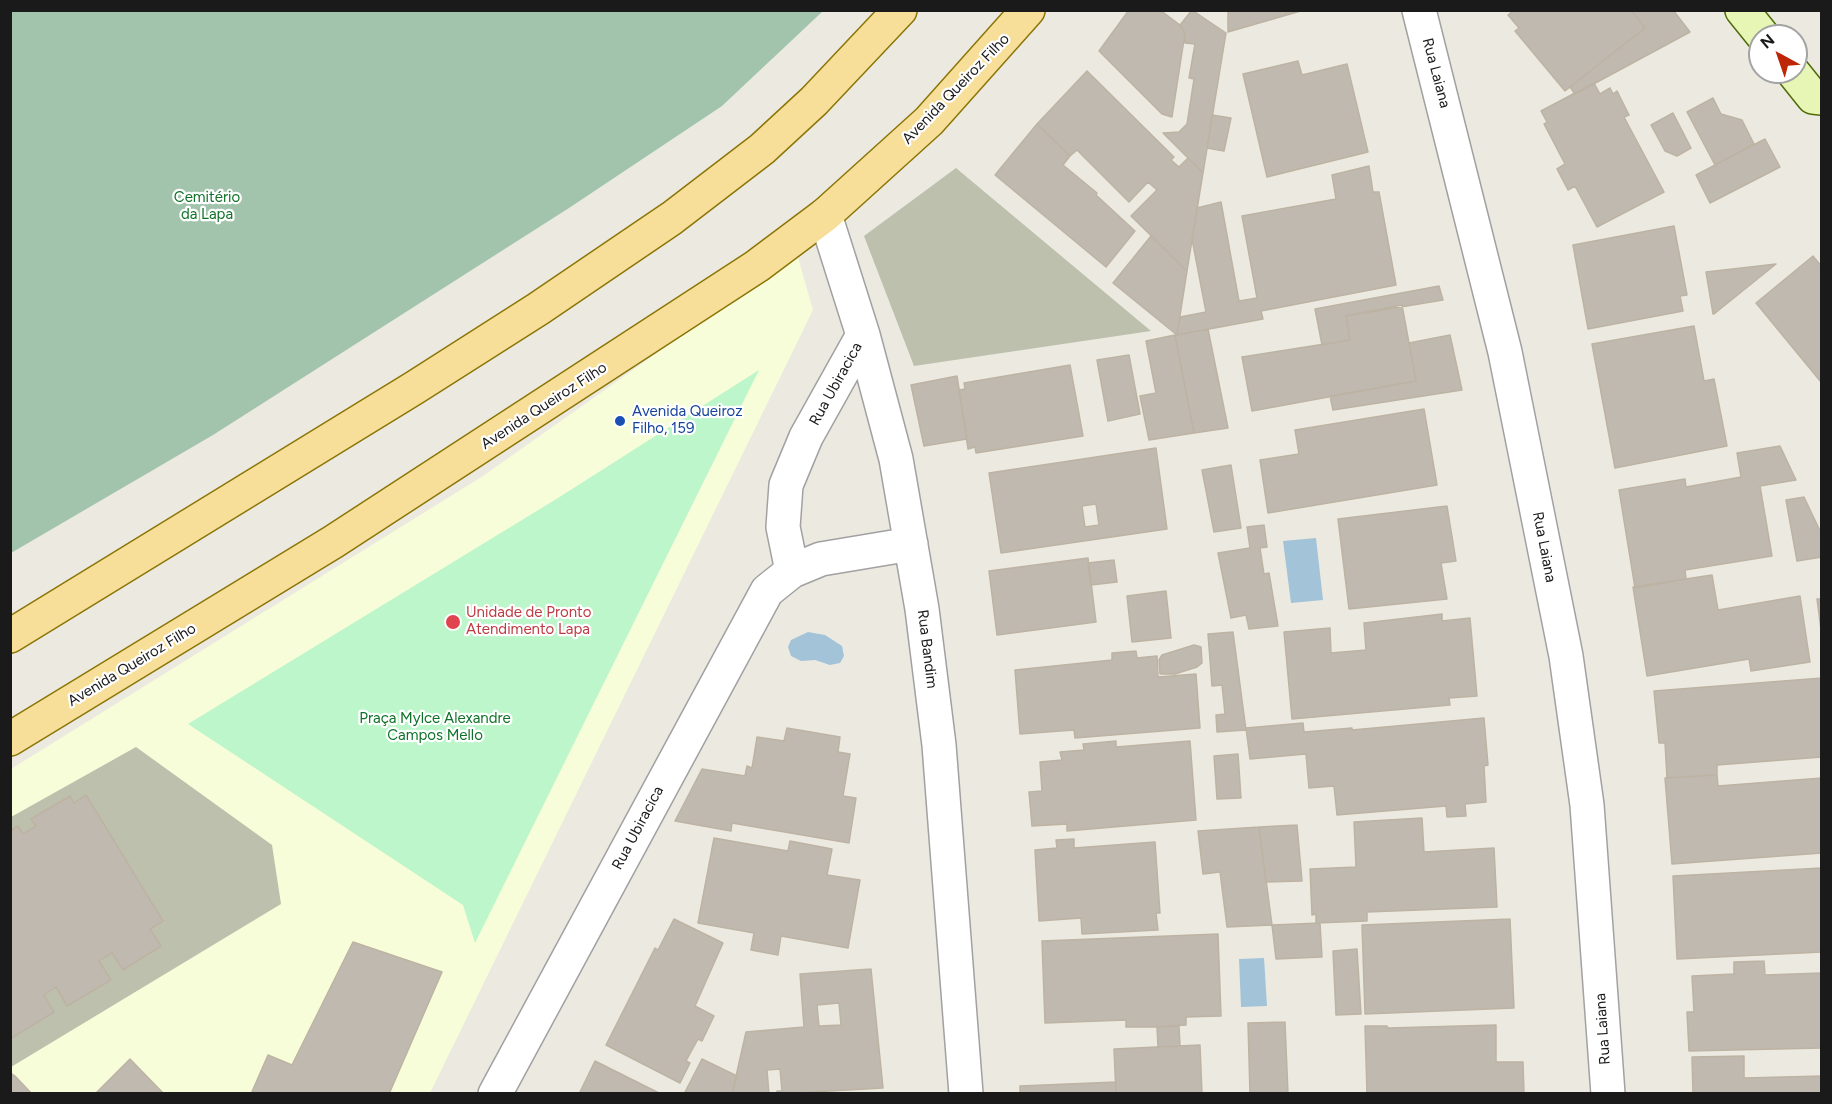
<!DOCTYPE html>
<meta charset="utf-8">
<style>
body{margin:0}
#map{position:relative;width:1832px;height:1104px;overflow:hidden;background:#eceae0;font-family:Figtree,sans-serif}
canvas{display:block}
.frame{position:absolute;inset:0;border:12px solid #1a1a1a;pointer-events:none}
.north{position:absolute;left:1748px;top:24px;width:60px;height:60px;box-sizing:border-box;background:#fff;border:2px solid #a3a3a3;border-radius:50%;rotate:320deg;font-size:16px;font-weight:700;line-height:24px;text-align:center;color:#1a1a1a}
.north::after{content:'';display:block;margin:auto;width:21px;height:27px;background:#bd2708;clip-path:polygon(50% 0,100% 100%,50% 72%,0 100%)}
</style>
<div id="map">
<canvas width="1832" height="1104"></canvas>
<div class="frame"></div>
<div class="north">N</div>
</div>
<script>
const context = document.querySelector('canvas').getContext('2d');
context.lineJoin = 'round';
function fillPath(path, color) { context.fillStyle = color; context.fill(path, 'evenodd'); }
const toPath = rows => new Path2D(rows.map(r => 'M' + r).join(''));
function stroke(path, color, width, dash) { context.strokeStyle = color; context.lineWidth = width; context.lineCap = dash ? 'butt' : 'round'; context.setLineDash(dash || []); context.stroke(path); }
function label(font, color, halo, rows, align = 'center') {
  context.font = font + ' Figtree,sans-serif'; context.lineWidth = 4.5; context.setLineDash([]); context.textBaseline = 'middle'; context.strokeStyle = halo; context.fillStyle = color; for (const [text, x, y, turn = 0] of rows) {
    context.save(); context.translate(x, y); context.rotate((+turn || 0) * Math.PI / 180); context.textAlign = isNaN(turn) ? turn : align; if (halo) context.strokeText(text, 0, 0); context.fillText(text, 0, 0); context.restore();
  }
}
fillPath(toPath([
 [797,254,813,310,430,1093,11,1094,11,769,483,476]
]), '#f7fdd8');
fillPath(toPath([
 [956,168,1151,331,914,366,864,236],
 [136,747,272,845,281,904,11,1067,11,817]
]), '#bcc0ac');
fillPath(toPath([
 [10,11,11,10,823,11,722,106,569,208,213,435,11,553]
]), '#a2c4ad');
fillPath(toPath([
 [759,370,475,943,463,905,188,724,558,498]
]), '#bdf6cb');
fillPath(toPath([
 [1316,538,1323,600,1291,603,1283,541],
 [808,632,825,635,842,646,844,656,840,663,830,665,815,660,801,661,791,656,788,647,791,640],
 [1264,958,1267,1006,1241,1007,1239,959]
]), '#a2c3d8');
const building = toPath([
 [1129,10,1160,10,1180,25,1185,33,1172,117,1162,114,1099,51,1129,10],
 [1192,10,1226,33,1203,173,1163,133,1179,132,1187,124,1194,79,1189,78,1195,44,1185,43,1185,33,1180,25,1192,10],
 [1228,10,1304,10,1228,32,1228,10],
 [1514,10,1631,10,1645,28,1565,91,1515,31,1519,28,1508,15,1514,10],
 [1631,10,1673,10,1690,32,1575,94,1570,87,1645,28,1631,10],
 [1298,61,1302,75,1347,64,1368,152,1267,177,1243,74,1298,61],
 [1087,71,1174,157,1171,160,1179,167,1188,158,1203,173,1187,271,1131,216,1157,190,1148,182,1129,202,1077,150,1070,156,1037,124,1087,71],
 [1594,83,1600,94,1610,88,1613,94,1617,91,1629,115,1624,117,1664,192,1597,227,1575,186,1568,190,1557,169,1565,164,1544,124,1547,122,1541,111,1594,83],
 [1713,98,1721,114,1742,120,1754,144,1715,165,1687,112,1713,98],
 [1673,113,1691,148,1677,156,1665,151,1651,125,1673,113],
 [1212,115,1231,118,1224,151,1207,148,1212,115],
 [1037,124,1070,156,1063,165,1097,193,1096,195,1135,231,1106,267,995,175,1037,124],
 [1765,139,1780,167,1710,203,1696,175,1765,139],
 [1369,166,1373,192,1379,192,1396,285,1261,311,1263,319,1177,335,1180,317,1206,312,1192,239,1197,208,1221,202,1239,301,1257,298,1242,216,1336,199,1332,175,1369,166],
 [1674,226,1687,295,1680,296,1683,311,1588,329,1573,245,1674,226],
 [1151,236,1187,271,1177,335,1113,283,1151,236],
 [1813,256,1822,267,1821,382,1756,303,1813,256],
 [1776,264,1714,314,1713,314,1706,272,1776,264],
 [1439,286,1443,300,1346,316,1350,340,1322,345,1315,309,1439,286],
 [1402,305,1416,381,1252,411,1242,357,1350,340,1346,316,1402,305],
 [1694,326,1704,381,1714,379,1727,446,1615,468,1592,344,1694,326],
 [1208,329,1228,428,1194,433,1175,335,1208,329],
 [1175,335,1194,433,1149,440,1140,396,1156,393,1146,341,1175,335],
 [1450,335,1462,390,1333,410,1330,396,1416,381,1409,343,1450,335],
 [1129,355,1140,414,1108,421,1097,360,1129,355],
 [1070,365,1083,436,976,453,975,447,968,449,959,390,965,389,964,383,1070,365],
 [957,376,967,439,924,446,911,385,957,376],
 [1424,409,1437,485,1268,513,1260,460,1299,454,1295,430,1424,409],
 [1780,446,1796,480,1760,486,1772,556,1685,570,1686,579,1635,588,1619,490,1685,479,1686,487,1741,477,1737,453,1780,446],
 [1156,448,1167,529,1001,553,989,473,1156,448],
 [1096,504,1099,525,1085,527,1082,506,1096,504],
 [1231,465,1241,528,1214,532,1202,470,1231,465],
 [1804,497,1822,535,1822,557,1797,561,1786,500,1804,497],
 [1447,506,1456,561,1441,563,1447,599,1349,609,1338,519,1447,506],
 [1264,525,1267,547,1260,548,1264,574,1269,573,1278,626,1249,629,1246,615,1231,618,1218,553,1250,548,1247,527,1264,525],
 [1088,558,1096,622,997,635,989,571,1088,558],
 [1114,560,1117,582,1091,585,1088,563,1114,560],
 [1712,575,1718,610,1800,596,1810,662,1751,671,1749,659,1647,676,1633,587,1712,575],
 [1166,591,1171,638,1132,642,1127,596,1166,591],
 [1817,599,1822,599,1822,637,1817,599],
 [1442,614,1442,621,1470,618,1477,696,1449,698,1450,705,1292,719,1284,632,1330,628,1331,653,1366,650,1364,623,1442,614],
 [1233,632,1246,730,1217,732,1216,715,1225,714,1222,685,1212,686,1208,634,1233,632],
 [1194,645,1201,647,1202,663,1197,667,1175,674,1160,674,1159,660,1162,655,1194,645],
 [1136,651,1137,658,1157,656,1158,677,1196,674,1200,728,1075,738,1074,730,1020,734,1015,670,1112,660,1112,653,1136,651],
 [1822,678,1822,757,1717,765,1717,775,1667,778,1665,743,1659,743,1654,691,1822,678],
 [1484,718,1488,765,1484,766,1486,802,1465,804,1466,816,1447,817,1446,806,1337,815,1334,786,1309,788,1306,754,1250,759,1246,728,1303,723,1304,732,1352,728,1352,730,1484,718],
 [787,728,840,737,838,752,850,754,843,796,856,798,849,843,732,823,731,831,675,821,702,769,745,776,747,766,752,768,757,737,784,741,787,728],
 [1116,741,1116,747,1190,741,1196,820,1067,831,1067,824,1032,826,1029,792,1042,791,1040,762,1062,760,1060,752,1084,750,1083,744,1116,741],
 [1238,754,1241,798,1217,799,1214,756,1238,754],
 [1717,775,1718,786,1822,778,1822,853,1672,864,1665,778,1717,775],
 [86,795,163,921,150,929,161,946,123,970,112,953,99,961,111,980,67,1006,56,987,44,995,54,1012,10,1039,10,831,18,826,23,834,36,826,31,819,70,796,74,803,86,795],
 [1422,818,1424,852,1494,848,1497,907,1367,912,1367,921,1316,923,1316,914,1312,915,1310,869,1356,867,1354,822,1422,818],
 [1297,825,1302,881,1266,882,1259,827,1297,825],
 [1259,827,1272,925,1227,927,1220,872,1203,874,1198,831,1259,827],
 [714,838,788,851,790,841,832,849,827,875,860,880,848,948,781,936,778,955,751,950,754,933,698,923,714,838],
 [1074,839,1074,848,1155,842,1160,913,1156,913,1158,930,1082,934,1081,918,1039,921,1035,850,1057,848,1056,840,1074,839],
 [1822,868,1822,952,1677,959,1673,876,1822,868],
 [674,919,723,943,695,1006,714,1016,702,1041,698,1039,686,1061,690,1063,680,1083,606,1045,655,948,658,950,674,919],
 [1510,919,1514,1008,1365,1014,1362,925,1510,919],
 [1320,923,1322,957,1276,959,1272,925,1320,923],
 [1218,934,1221,1016,1186,1017,1186,1025,1157,1027,1126,1027,1126,1020,1045,1023,1042,941,1218,934],
 [353,942,442,972,389,1094,251,1094,268,1055,292,1065,353,942],
 [1357,949,1361,1014,1336,1015,1333,951,1357,949],
 [1764,961,1765,975,1822,973,1822,1048,1689,1051,1687,1012,1694,1012,1692,976,1734,974,1734,962,1764,961],
 [871,969,883,1088,777,1094,777,1091,782,1091,780,1069,767,1070,769,1094,732,1094,746,1032,804,1027,800,974,871,969],
 [839,1003,841,1025,819,1026,817,1005,839,1003],
 [1285,1022,1288,1094,1250,1094,1248,1023,1285,1022],
 [1496,1025,1496,1062,1523,1062,1524,1094,1367,1094,1365,1026,1387,1026,1388,1028,1496,1025],
 [1179,1026,1180,1046,1158,1047,1157,1027,1179,1026],
 [1200,1045,1202,1094,1116,1094,1114,1049,1200,1045],
 [1744,1056,1744,1078,1822,1076,1822,1094,1693,1094,1692,1057,1744,1056],
 [130,1059,164,1094,95,1094,130,1059],
 [702,1059,737,1076,732,1094,684,1094,702,1059],
 [595,1061,661,1094,579,1094,595,1061],
 [12,1074,15,1076,32,1094,10,1094,12,1074],
 [1116,1082,1116,1094,1020,1094,1020,1086,1116,1082]
]);
fillPath(building, '#c0b9b0');
stroke(building, '#bdb3a3', 1.5);
const minor = toPath([
 [1419,10,1505,352,1566,656,1587,805,1608,1094],
 [825,215,863,335,896,459,922,609,939,745,966,1094],
 [792,571,783,527,786,485,806,437,863,335],
 [495,1094,767,591,792,571,821,559,911,544]
]);
const secondary = toPath([
 [1742,10,1763,36],
 [1793,72,1813,97,1822,98]
]);
const primary = toPath([
 [10,636,414,388,538,309,672,218,762,149,814,101,900,10],
 [10,739,333,542,757,266,825,215,929,121,1028,10]
]);
stroke(minor, '#a1a1a1', 36);
stroke(secondary, '#4f6a09', 36);
stroke(primary, '#8b7506', 36);
stroke(minor, '#fff', 33);
stroke(secondary, '#e7f6b4', 33);
stroke(primary, '#f7df9a', 33);
for (const [x, y, r, color] of [
 [620,421,6,"#1a4fb4"],
 [453,622,8,"#e0444e"]
]) { const dot = new Path2D(); dot.arc(x, y, r, 0, 2 * Math.PI); context.fillStyle = color; context.fill(dot); stroke(dot, '#fff', 2); }
label('15px', '#1a1a1a', '#fff', [
 ["Rua Laiana",1436,73,75],
 ["Avenida Queiroz Filho",956,89,-46],
 ["Rua Ubiracica",836,384,-61],
 ["Avenida Queiroz Filho",544,406,-33],
 ["Rua Laiana",1544,547,79],
 ["Rua Bandim",927,649,83],
 ["Avenida Queiroz Filho",132,665,-31],
 ["Rua Ubiracica",638,828,-62],
 ["Rua Laiana",1603,1029,-94]
]);
label('15px', '#0f7228', '#fff', [
 ["Cemitério",207,198],
 ["da Lapa",207,215],
 ["Praça Mylce Alexandre",435,719],
 ["Campos Mello",435,736]
]);
label('15px', '#164399', '#fff', [
 ["Avenida Queiroz",632,412],
 ["Filho, 159",632,429]
], 'left');
label('15px', '#be3a42', '#fff', [
 ["Unidade de Pronto",466,613],
 ["Atendimento Lapa",466,630]
], 'left');
</script>
